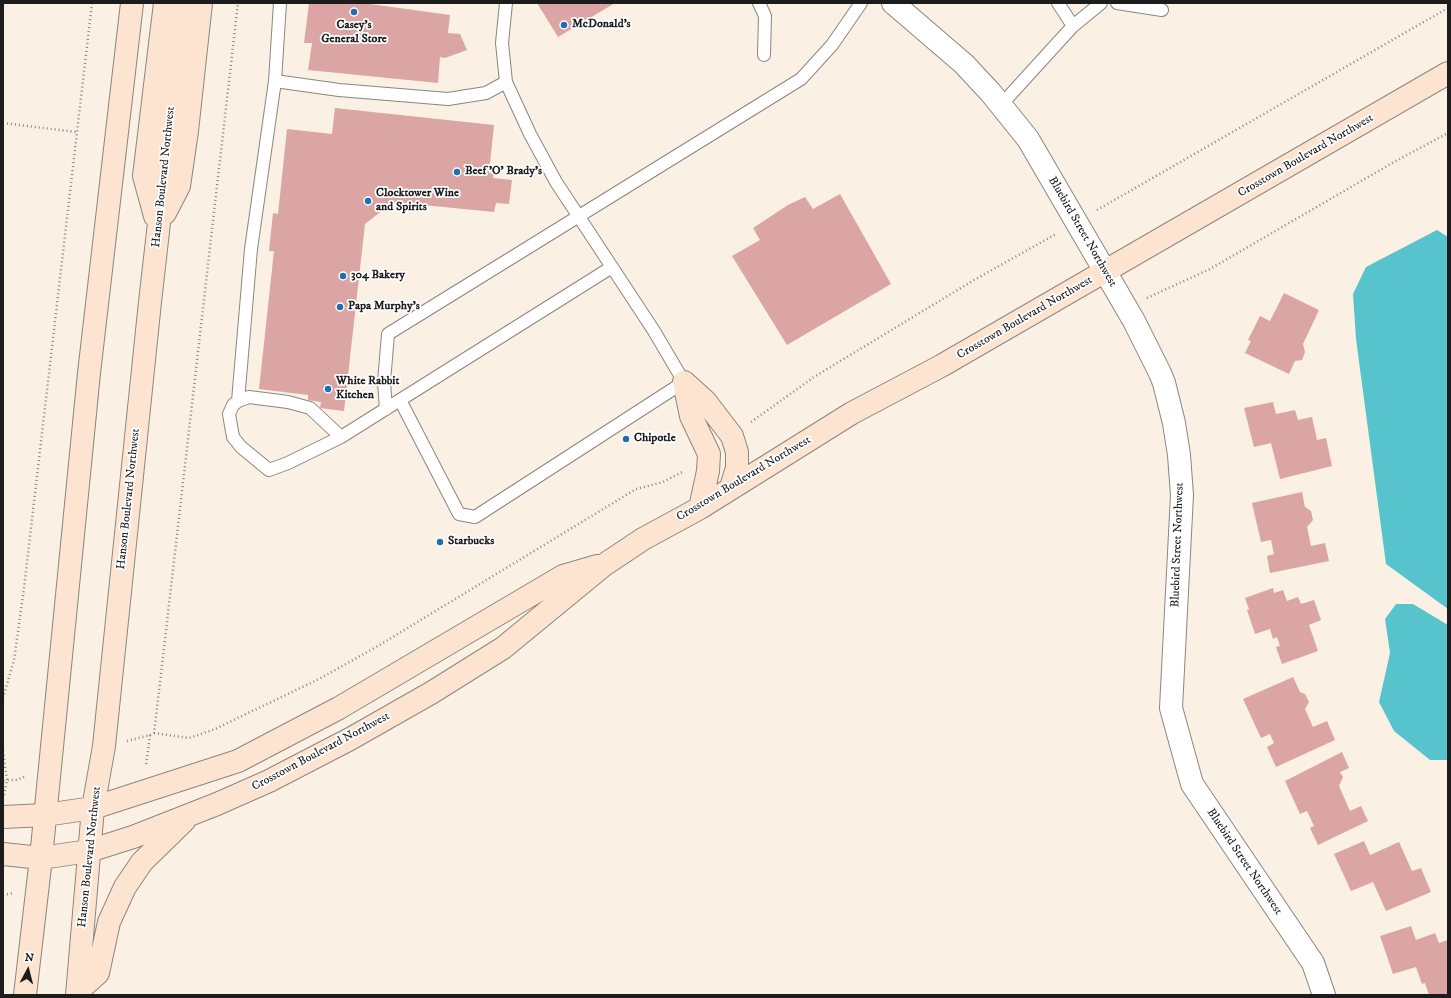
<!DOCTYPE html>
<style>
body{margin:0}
#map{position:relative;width:1451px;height:998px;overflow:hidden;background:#faf0e3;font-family:"IM FELL DW Pica",serif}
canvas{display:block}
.frame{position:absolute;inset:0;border:4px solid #1c1c1c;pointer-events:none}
.north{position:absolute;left:8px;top:950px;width:40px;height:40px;-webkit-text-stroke:3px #fff;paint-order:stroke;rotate:7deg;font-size:11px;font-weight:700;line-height:16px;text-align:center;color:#1c1c1c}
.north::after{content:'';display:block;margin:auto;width:14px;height:18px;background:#1c1c1c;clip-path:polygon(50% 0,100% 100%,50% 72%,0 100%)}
</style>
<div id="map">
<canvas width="1451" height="998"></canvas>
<div class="frame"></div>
<div class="north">N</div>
</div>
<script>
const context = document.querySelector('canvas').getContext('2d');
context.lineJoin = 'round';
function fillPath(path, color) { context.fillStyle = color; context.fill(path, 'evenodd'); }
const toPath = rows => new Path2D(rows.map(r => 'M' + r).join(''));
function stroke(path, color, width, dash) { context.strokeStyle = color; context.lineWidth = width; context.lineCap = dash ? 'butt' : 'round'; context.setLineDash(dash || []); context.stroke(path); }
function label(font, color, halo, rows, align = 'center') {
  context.font = font + ' "IM FELL DW Pica",serif'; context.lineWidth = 3.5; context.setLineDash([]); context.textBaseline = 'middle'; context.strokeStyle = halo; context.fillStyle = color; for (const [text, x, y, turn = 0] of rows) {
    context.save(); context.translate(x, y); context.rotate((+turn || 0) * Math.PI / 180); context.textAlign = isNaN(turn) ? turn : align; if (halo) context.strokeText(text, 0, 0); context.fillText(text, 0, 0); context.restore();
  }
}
fillPath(toPath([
 [1437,230,1448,237,1448,609,1386,564,1356,339,1353,294,1366,267],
 [1396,604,1413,604,1448,625,1448,760,1430,760,1394,731,1379,702,1390,653,1385,619]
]), '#56c3cd');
fillPath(toPath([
 [309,3,363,3,450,15,448,33,460,34,467,50,445,58,440,57,438,83,308,70,312,43,304,43],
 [537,3,615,3,558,37],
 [335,108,494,125,489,173,494,174,493,178,512,180,509,204,496,203,494,212,393,202,365,224,344,411,320,408,321,402,308,400,308,395,259,389,274,251,269,251,273,213,278,214,287,129,332,134],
 [840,194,891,284,787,345,732,256,760,240,753,228,788,205,805,197,813,209],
 [1284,293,1319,310,1303,344,1305,352,1302,360,1295,361,1289,374,1245,353,1251,341,1248,340,1260,316,1270,321],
 [1273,402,1276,414,1295,410,1298,420,1312,417,1317,440,1326,438,1332,466,1280,479,1271,443,1254,447,1244,408],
 [1302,492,1305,507,1311,511,1313,520,1307,527,1311,546,1325,543,1329,561,1270,573,1267,556,1274,554,1271,540,1261,542,1252,503],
 [1273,588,1274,593,1283,590,1287,601,1298,597,1301,604,1314,600,1321,620,1309,625,1318,651,1282,664,1276,647,1280,646,1277,637,1273,639,1270,629,1255,634,1247,610,1249,609,1245,598],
 [1293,677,1300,692,1305,694,1309,702,1305,709,1313,727,1327,721,1335,740,1276,767,1267,747,1274,743,1270,734,1261,738,1243,699],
 [1342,752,1349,768,1340,772,1343,777,1339,786,1350,811,1361,806,1368,821,1318,845,1310,828,1314,826,1307,811,1300,814,1285,781],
 [1364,841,1370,855,1399,842,1412,871,1421,868,1431,892,1386,911,1373,882,1351,891,1334,854],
 [1411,926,1416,940,1435,933,1439,943,1448,940,1448,995,1429,995,1425,983,1422,984,1416,967,1393,974,1380,936]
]), '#dba5a3');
const lane = toPath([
 [280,3,275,81,339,90,448,99,486,93,506,82],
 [759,3,765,16,764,55],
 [1058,3,1073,26],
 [1117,3,1162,10],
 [1001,105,1073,26,1101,3],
 [400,400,459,514,475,517,684,382,654,331,556,182,530,134,506,82,502,43,506,3],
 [238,401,251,249,275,81],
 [386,409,384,382,388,334,801,79,832,45,861,3],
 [341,437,310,408,288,402,249,397,238,401,233,405,229,414,233,437,241,447,269,470,288,463,341,437,612,267]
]);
const street = toPath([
 [893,3,964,64,991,93,1028,139,1134,321,1160,373,1164,383,1174,423,1179,455,1182,495,1171,708,1192,784,1313,963,1324,995]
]);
const secondary = toPath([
 [165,213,179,186,187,131,201,3],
 [155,216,144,176,165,3],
 [684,382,691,416,709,454,708,471,700,508],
 [684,382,706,402,732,436,737,452,737,468,731,487],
 [3,817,45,815,93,808,238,761,339,708,563,576,597,566],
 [3,854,41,858,89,851,133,837,217,804,269,781,350,739,431,693,503,648,604,565,643,539,700,508,852,413,941,366,1448,73],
 [78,991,98,973,109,922,125,887,142,862,184,821],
 [25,995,41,858,89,373,132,3],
 [77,995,93,808,104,746,150,302,184,3]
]);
stroke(lane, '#8b8680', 14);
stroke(street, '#8b8680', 24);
stroke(secondary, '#8b8680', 24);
stroke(toPath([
 [3,123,76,132],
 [1097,210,1448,8],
 [1147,298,1210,269,1394,162,1448,133],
 [751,422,814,377,974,280,1056,234],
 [3,698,14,660,24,588,92,3],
 [154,733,189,738,198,735,215,729,319,679,378,646,636,489,663,482,684,471],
 [150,735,154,733,163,657,238,3],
 [127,741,150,735,146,766],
 [3,751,7,780,3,781],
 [4,795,7,780,17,780,26,776],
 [3,895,14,893]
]), '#8b8680', 2.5, [1, 3]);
stroke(lane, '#fff', 12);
stroke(street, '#fff', 22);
stroke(secondary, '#fde4d0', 22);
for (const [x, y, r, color] of [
 [354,12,4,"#1f6fb2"],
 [564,25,4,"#1f6fb2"],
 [457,172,4,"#1f6fb2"],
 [368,201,4,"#1f6fb2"],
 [343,276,4,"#1f6fb2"],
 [340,307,4,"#1f6fb2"],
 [328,389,4,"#1f6fb2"],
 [626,439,4,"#1f6fb2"],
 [440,542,4,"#1f6fb2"]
]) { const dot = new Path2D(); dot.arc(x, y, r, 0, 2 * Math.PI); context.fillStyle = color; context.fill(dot); stroke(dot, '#fff', 1.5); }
label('bold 12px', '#1c1c1c', '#fff', [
 ["McDonald's",572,25],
 ["Casey's",354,26,"center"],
 ["General Store",354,40,"center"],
 ["Beef 'O' Brady's",465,172],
 ["Clocktower Wine",376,194],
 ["and Spirits",376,208],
 ["304 Bakery",351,276],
 ["Papa Murphy's",348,307],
 ["White Rabbit",336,382],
 ["Kitchen",336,396],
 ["Chipotle",634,439],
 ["Starbucks",448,542]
], 'left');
label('12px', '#1c1c1c', '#fff', [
 ["Crosstown Boulevard Northwest",1306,156,-30],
 ["Hanson Boulevard Northwest",164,177,-84],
 ["Bluebird Street Northwest",1082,232,60],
 ["Crosstown Boulevard Northwest",1025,318,-30],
 ["Crosstown Boulevard Northwest",744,479,-31],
 ["Hanson Boulevard Northwest",129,499,-84],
 ["Bluebird Street Northwest",1178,545,-88],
 ["Crosstown Boulevard Northwest",321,752,-28],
 ["Hanson Boulevard Northwest",90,857,-84],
 ["Bluebird Street Northwest",1244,862,56]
]);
</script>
